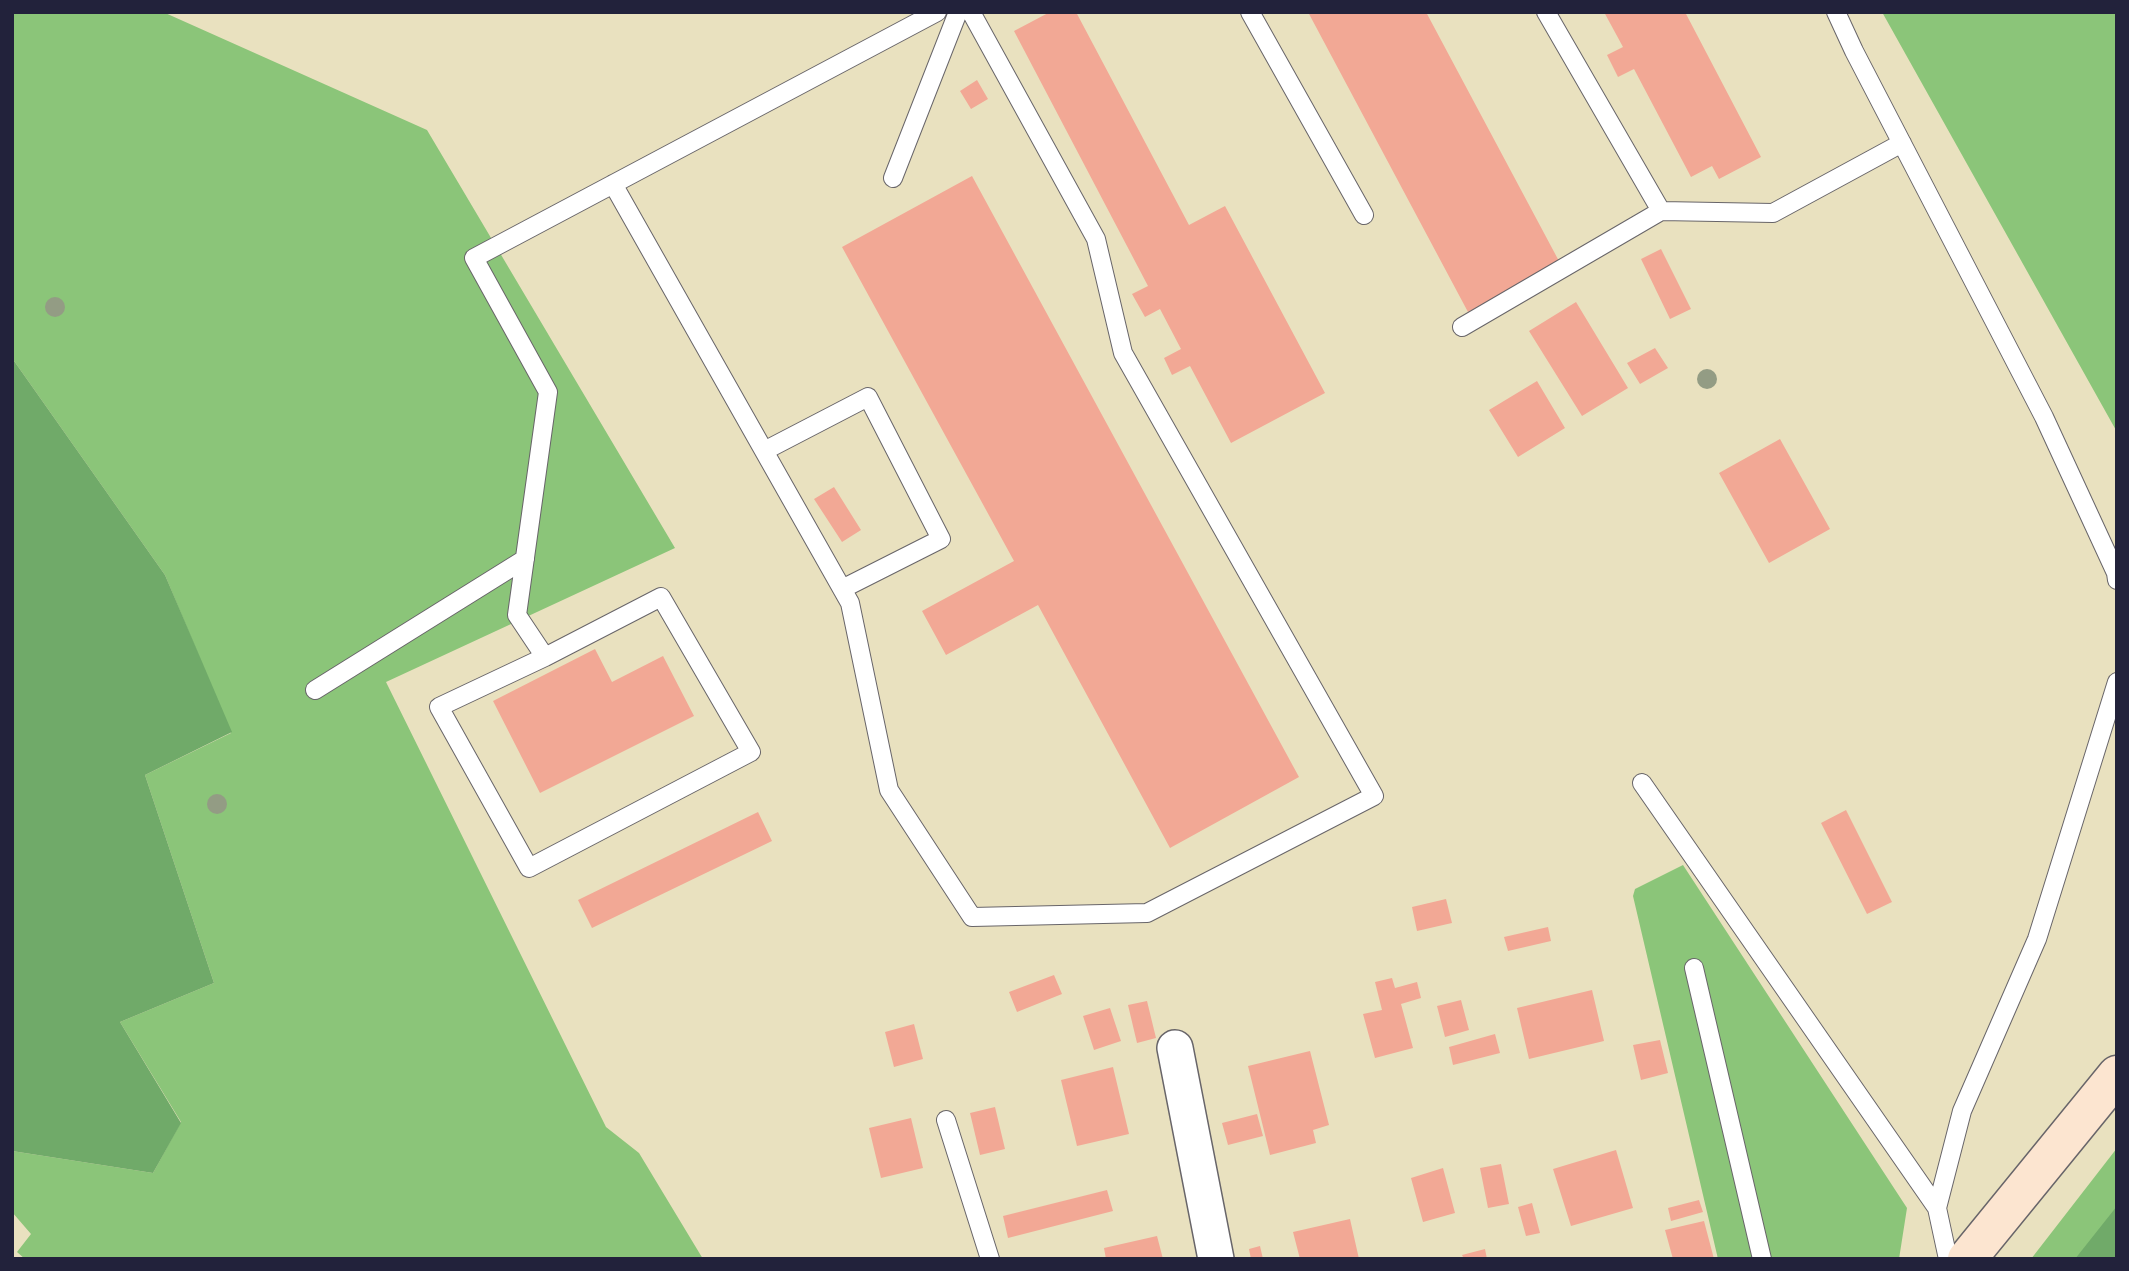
<!DOCTYPE html>
<style>
body{margin:0}
#map{position:relative;width:2129px;height:1271px;overflow:hidden;background:#e9e1bf;font-family:Caveat,sans-serif}
canvas{display:block}
.frame{position:absolute;inset:0;border:14px solid #22223b;pointer-events:none}
</style>
<div id="map">
<canvas width="2129" height="1271"></canvas>
<div class="frame"></div>
</div>
<script>
const context = document.querySelector('canvas').getContext('2d');
context.lineJoin = 'round';
function fillPath(path, color) { context.fillStyle = color; context.fill(path, 'evenodd'); }
const toPath = rows => new Path2D(rows.map(r => 'M' + r).join(''));
function stroke(path, color, width, dash) { context.strokeStyle = color; context.lineWidth = width; context.lineCap = dash ? 'butt' : 'round'; context.setLineDash(dash || []); context.stroke(path); }
fillPath(toPath([
 [12,12,163,12,427,130,675,548,386,682,606,1127,639,1153,703,1259,25,1259,17,1252,31,1234,12,1212,12,1151,153,1173,181,1122,120,1022,214,983,145,775,231,733,165,575,12,358],
 [1882,12,2117,12,2117,432],
 [1683,865,1907,1208,1899,1259,1718,1259,1633,896,1635,889],
 [2117,1148,2117,1259,2031,1259]
]), '#8bc579');
fillPath(toPath([
 [12,358,165,575,232,732,145,775,214,983,120,1022,181,1123,153,1173,12,1151],
 [2117,1206,2117,1259,2075,1259]
]), '#70aa69');
fillPath(toPath([
 [1050,12,1076,12,1189,225,1225,206,1325,393,1231,443,1190,366,1172,375,1164,358,1181,349,1160,309,1145,317,1132,294,1148,286,1014,31],
 [1308,12,1426,12,1560,263,1468,312],
 [1604,12,1685,12,1761,157,1719,179,1712,166,1691,177,1634,69,1618,77,1607,55,1623,47],
 [977,80,988,99,971,109,960,91],
 [972,176,1299,777,1170,848,1038,605,946,655,922,611,1014,561,842,247],
 [1661,249,1691,309,1670,319,1641,259],
 [1576,302,1628,388,1582,416,1529,331],
 [1655,348,1668,368,1640,384,1627,363],
 [1537,381,1565,428,1518,457,1489,410],
 [1780,439,1830,529,1769,563,1719,473],
 [834,487,861,530,842,542,814,499],
 [595,649,612,682,663,656,694,716,540,793,493,701],
 [1846,810,1892,902,1867,914,1821,823],
 [758,812,772,841,592,928,578,900],
 [1446,899,1452,923,1417,931,1412,907],
 [1548,927,1551,941,1508,951,1504,937],
 [1054,975,1062,994,1017,1012,1009,992],
 [1392,978,1395,988,1417,982,1421,998,1401,1004,1413,1048,1375,1058,1363,1014,1382,1010,1375,982],
 [1592,990,1604,1041,1529,1059,1517,1008],
 [1461,1000,1469,1030,1445,1037,1437,1006],
 [1147,1001,1156,1038,1137,1043,1128,1005],
 [1110,1008,1121,1041,1094,1050,1083,1016],
 [914,1024,923,1059,894,1067,885,1032],
 [1495,1034,1500,1053,1453,1065,1449,1047],
 [1660,1040,1668,1073,1641,1080,1633,1045],
 [1310,1051,1329,1125,1313,1130,1316,1143,1270,1155,1248,1066],
 [1113,1067,1129,1134,1077,1146,1061,1080],
 [995,1107,1005,1149,980,1155,970,1113],
 [1257,1114,1263,1136,1228,1145,1222,1123],
 [911,1118,923,1168,881,1178,869,1128],
 [1616,1150,1633,1208,1571,1226,1553,1169],
 [1501,1164,1509,1204,1488,1208,1480,1168],
 [1443,1168,1455,1213,1423,1222,1411,1178],
 [1107,1190,1113,1211,1008,1238,1003,1216],
 [1699,1200,1703,1212,1671,1221,1668,1208],
 [1532,1203,1540,1233,1526,1236,1518,1207],
 [1350,1219,1359,1259,1300,1259,1293,1232],
 [1704,1221,1714,1259,1673,1259,1665,1230],
 [1157,1236,1163,1259,1106,1259,1104,1248],
 [1260,1246,1263,1259,1251,1259,1249,1249],
 [1485,1249,1487,1259,1464,1259,1462,1255]
]), '#f2a895');
const lane = toPath([
 [1250,12,1364,215],
 [1836,12,1854,51,2044,417,2116,573,2117,580],
 [893,178,958,12],
 [613,184,850,603,889,790,972,917,1147,913,1374,796,1123,353,1096,239,971,12],
 [1661,211,1773,213,1902,143],
 [1462,327,1661,211,1546,12],
 [764,451,868,397,941,539,842,589],
 [545,657,661,597,751,752,529,868,439,707,545,657,517,615,548,392,474,258,937,12],
 [315,690,525,559],
 [1642,783,1937,1208,1948,1259],
 [1694,968,1762,1259],
 [946,1120,990,1259],
 [1937,1208,1962,1111,2037,939,2117,682]
]);
const street = toPath([
 [1175,1048,1216,1259]
]);
const secondary = toPath([
 [1967,1259,2117,1075]
]);
stroke(lane, '#686569', 20);
stroke(street, '#686569', 38);
stroke(secondary, '#686569', 41);
stroke(lane, '#fff', 18);
stroke(street, '#fff', 35);
stroke(secondary, '#fce5d0', 38);
context.fillStyle = '#939c84';
for (const [x, y] of [
 [55,307],
 [1707,379],
 [217,804]
]) { context.beginPath(); context.arc(x, y, 10, 0, 2 * Math.PI); context.fill(); }
</script>
